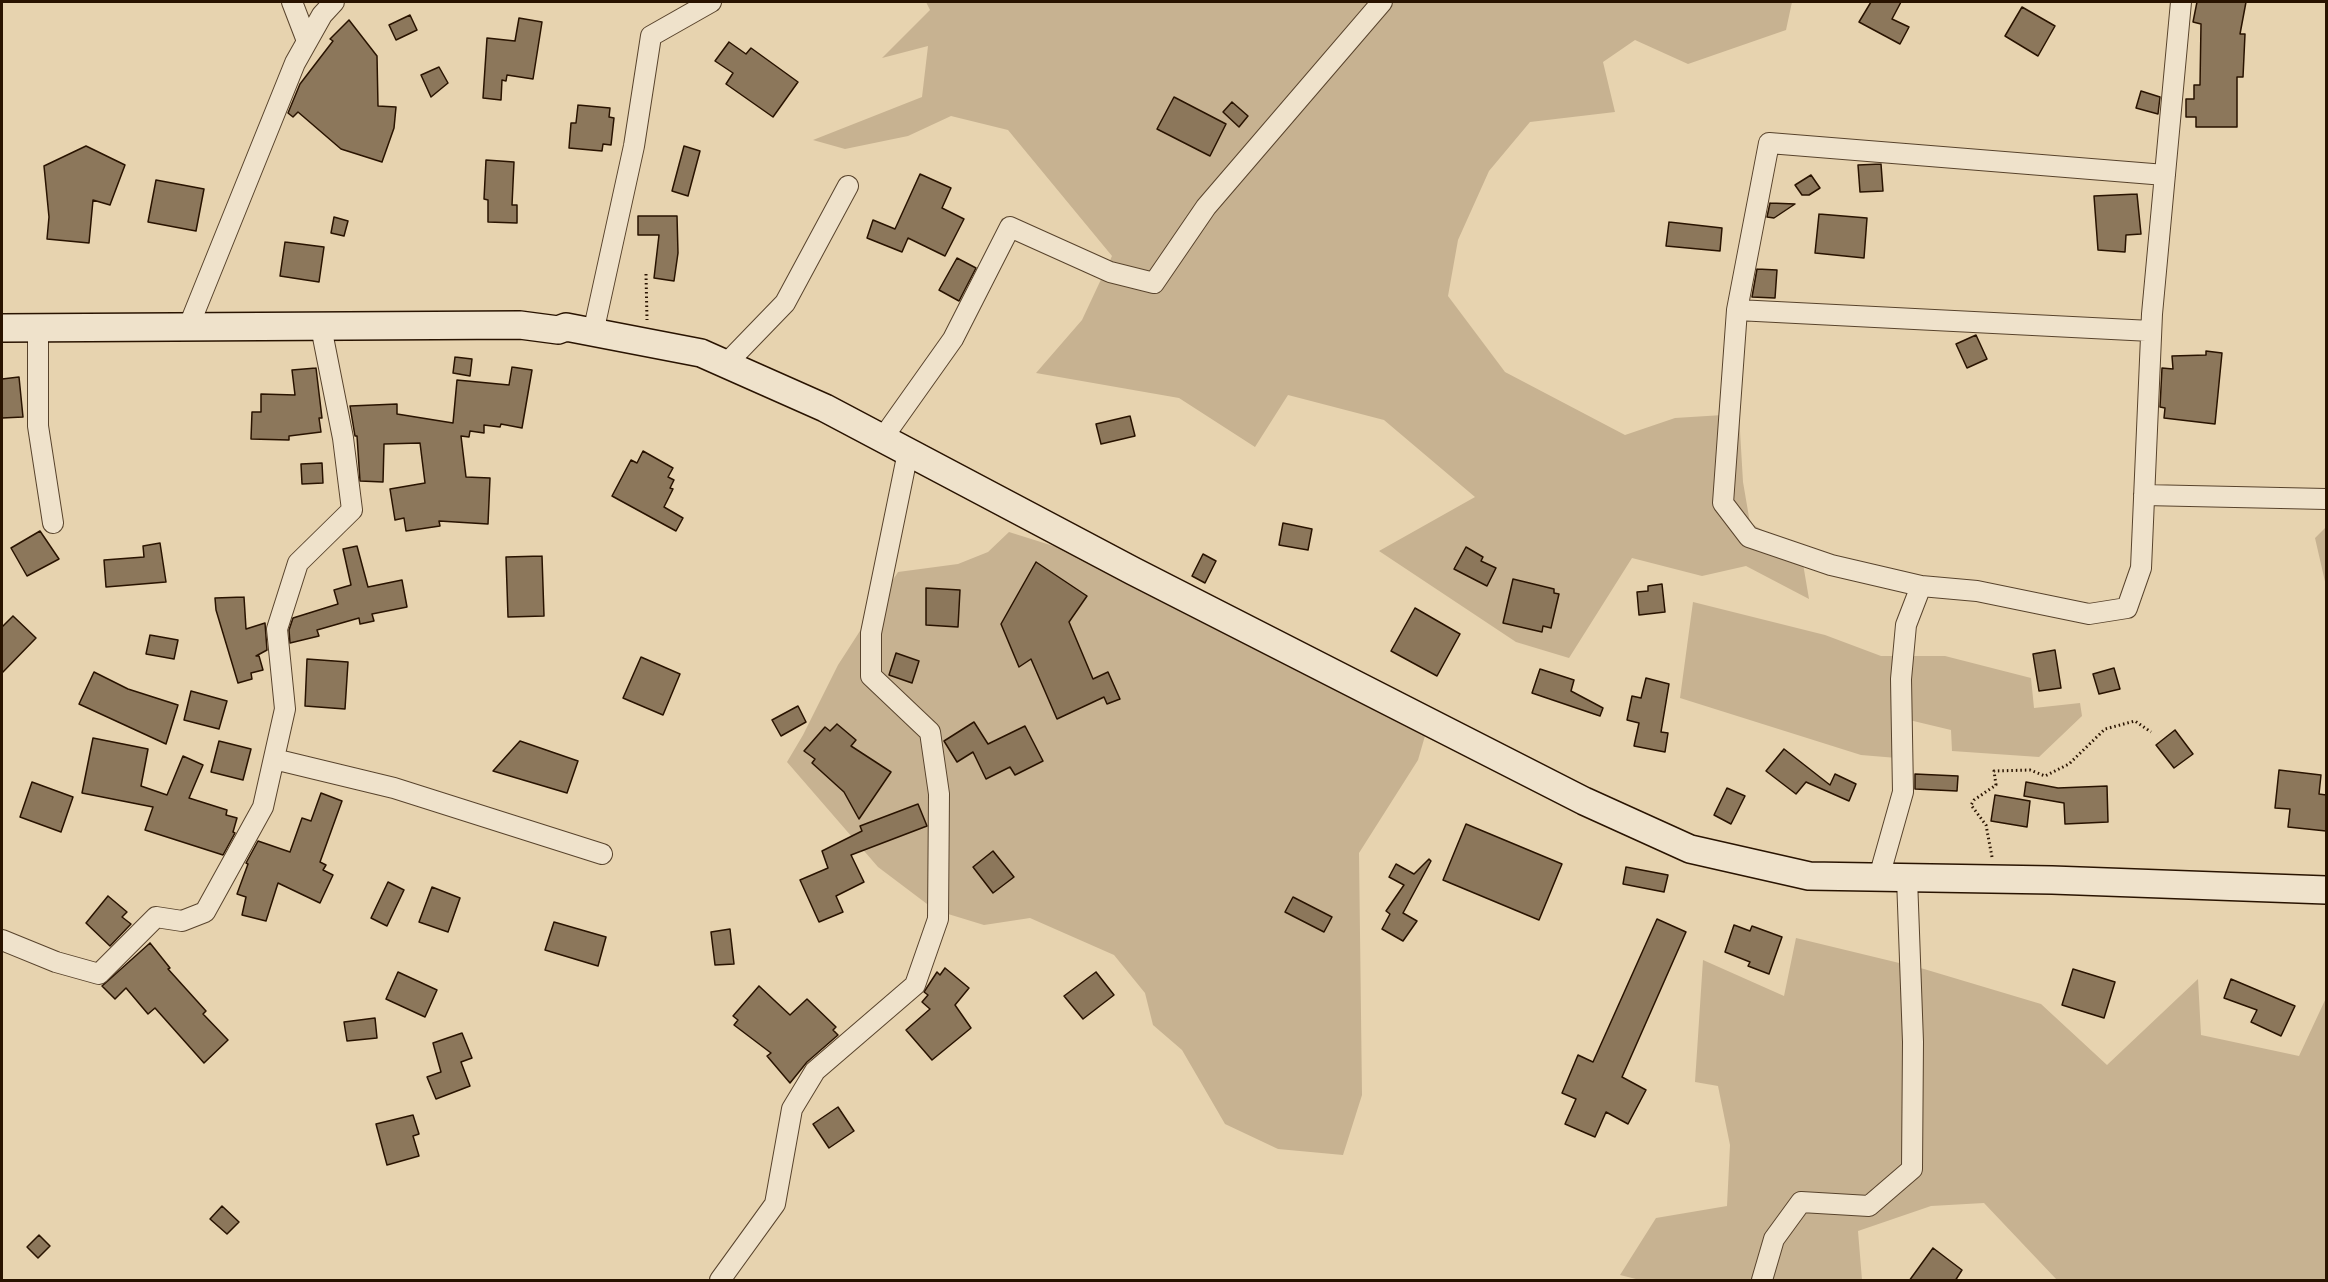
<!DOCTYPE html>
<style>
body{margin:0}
#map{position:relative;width:2328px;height:1282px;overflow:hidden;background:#e7d3af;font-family:"Old Standard TT",serif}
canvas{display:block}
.frame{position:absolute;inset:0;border:3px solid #291300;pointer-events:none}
</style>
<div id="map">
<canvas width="2328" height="1282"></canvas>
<div class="frame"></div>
</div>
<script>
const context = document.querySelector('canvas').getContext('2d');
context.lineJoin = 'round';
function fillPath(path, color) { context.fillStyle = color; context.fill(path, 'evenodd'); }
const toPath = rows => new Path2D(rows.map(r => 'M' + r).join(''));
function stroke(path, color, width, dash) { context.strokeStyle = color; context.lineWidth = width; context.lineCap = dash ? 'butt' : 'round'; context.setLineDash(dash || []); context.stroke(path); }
fillPath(toPath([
 [926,2,1792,2,1786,30,1688,64,1635,40,1603,62,1615,112,1530,122,1489,171,1458,240,1448,296,1505,372,1625,435,1675,418,1739,414,1743,482,1750,523,1801,552,1809,599,1746,566,1702,576,1632,558,1569,658,1516,642,1379,551,1475,497,1384,420,1288,395,1255,447,1179,398,1036,373,1082,320,1112,256,1008,130,951,116,908,136,845,149,813,140,922,97,928,46,882,58,930,10],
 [2326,527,2326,586,2315,538],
 [1009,532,1133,571,1429,722,1418,760,1359,853,1362,1095,1343,1155,1278,1149,1225,1124,1182,1050,1153,1025,1145,993,1114,955,1030,918,984,925,935,910,878,867,787,762,803,735,838,665,898,572,958,564,988,552],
 [1693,602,1825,635,1881,656,1945,656,2031,678,2034,708,2080,703,2082,716,2039,757,1952,751,1951,730,1905,719,1897,758,1861,755,1680,698],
 [1796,938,1924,969,2041,1004,2107,1065,2198,979,2201,1035,2299,1056,2326,998,2326,1280,2057,1280,1984,1203,1931,1206,1858,1231,1862,1280,1640,1280,1620,1275,1656,1218,1727,1206,1730,1145,1718,1086,1695,1082,1703,960,1784,996]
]), '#c7b291');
const building = toPath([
 [1871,2,1901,2,1892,19,1909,27,1900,44,1859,22,1871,2],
 [2197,2,2246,2,2240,34,2245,34,2243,77,2237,77,2237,127,2196,127,2196,117,2186,117,2186,99,2194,99,2194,85,2200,85,2201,24,2193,22,2197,2],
 [2022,7,2055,26,2038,56,2005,36,2022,7],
 [410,15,417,30,396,40,389,25,410,15],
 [519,18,542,22,533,79,507,75,506,81,502,80,501,100,483,98,487,38,515,41,519,18],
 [349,20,377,56,378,106,396,107,394,128,382,162,341,149,298,112,293,117,288,113,300,84,333,41,330,39,349,20],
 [729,42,746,54,751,48,798,82,773,117,726,84,733,73,715,61,729,42],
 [439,67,448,83,431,97,421,75,439,67],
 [2141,91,2160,97,2158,114,2136,108,2141,91],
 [1174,97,1226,124,1210,156,1157,129,1174,97],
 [1232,102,1248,116,1239,127,1223,112,1232,102],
 [578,105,610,108,609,117,614,118,611,145,603,144,602,151,569,148,571,123,576,123,578,105],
 [86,146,125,165,110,205,93,200,89,243,47,239,49,217,44,166,86,146],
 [684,146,700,151,688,196,672,191,684,146],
 [486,160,514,162,512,205,517,205,517,223,488,222,488,200,484,199,486,160],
 [1881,164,1883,191,1860,192,1858,165,1881,164],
 [920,174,951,188,942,208,964,219,945,256,908,238,902,252,867,238,873,220,895,229,920,174],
 [1811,175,1820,188,1809,195,1802,195,1795,185,1811,175],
 [156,180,204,189,196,231,148,222,156,180],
 [2137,194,2141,234,2126,235,2125,252,2098,250,2094,196,2137,194],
 [1770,203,1795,204,1774,218,1767,217,1770,203],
 [1819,214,1867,218,1864,258,1815,253,1819,214],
 [638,216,677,216,678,253,674,281,654,278,659,235,638,235,638,216],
 [334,217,348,221,344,236,331,233,334,217],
 [1669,222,1722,228,1720,251,1666,246,1669,222],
 [285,242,324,247,319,282,280,276,285,242],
 [957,258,976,268,959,301,939,290,957,258],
 [1757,269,1777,270,1775,298,1752,297,1757,269],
 [1976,335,1987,359,1967,368,1956,344,1976,335],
 [2206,351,2222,353,2215,424,2164,418,2165,408,2160,407,2162,368,2173,369,2172,356,2206,355,2206,351],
 [455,357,472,359,470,376,453,373,455,357],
 [512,367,532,370,522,428,501,424,500,427,484,425,484,433,470,431,469,437,461,436,466,477,490,478,488,524,439,521,440,526,406,531,404,518,395,520,390,489,425,483,420,443,384,444,383,482,360,481,357,436,355,436,350,406,397,404,397,414,453,423,457,380,509,385,512,367],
 [316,368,322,418,319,418,321,432,289,436,289,440,251,439,252,412,261,412,261,394,295,395,292,370,316,368],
 [19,377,23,417,2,418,2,379,19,377],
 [1130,416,1135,436,1101,444,1096,424,1130,416],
 [643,451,673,468,668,477,674,480,670,488,673,489,664,507,683,518,676,531,612,496,631,460,637,463,643,451],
 [322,463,323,483,302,484,301,464,322,463],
 [1283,523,1312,529,1308,550,1279,545,1283,523],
 [40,531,59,559,27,576,11,548,40,531],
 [160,543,166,582,106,587,104,560,144,557,143,546,160,543],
 [357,546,368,587,402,580,407,607,372,614,374,621,360,624,359,618,317,630,319,636,290,643,289,630,293,618,338,604,334,590,351,585,343,549,357,546],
 [1466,547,1483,557,1481,561,1496,568,1487,586,1454,569,1466,547],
 [1203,554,1216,561,1205,583,1192,576,1203,554],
 [542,556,544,616,508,617,506,557,542,556],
 [1036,562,1087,596,1069,622,1093,679,1108,672,1120,699,1107,704,1104,697,1057,719,1031,659,1019,667,1001,624,1036,562],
 [1513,579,1554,589,1554,593,1559,594,1551,628,1543,626,1542,632,1503,623,1513,579],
 [1662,584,1665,612,1639,615,1637,592,1648,591,1648,586,1662,584],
 [926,588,960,590,958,627,926,625,926,588],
 [244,597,246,629,265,623,267,650,256,656,259,656,263,670,251,673,252,679,238,683,216,610,215,598,244,597],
 [1415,608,1460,634,1437,676,1391,651,1415,608],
 [13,616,36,638,2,673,2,627,13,616],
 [150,635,178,640,174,659,146,654,150,635],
 [2055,650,2061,688,2039,691,2033,654,2055,650],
 [896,653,919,661,912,683,889,675,896,653],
 [641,657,680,674,663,715,623,698,641,657],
 [307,659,348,662,345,709,305,706,307,659],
 [2114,668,2120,689,2099,694,2093,674,2114,668],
 [1540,669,1574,680,1571,691,1603,708,1600,716,1532,693,1540,669],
 [94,672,128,689,178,705,166,744,79,704,94,672],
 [1646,678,1669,684,1661,732,1668,733,1665,752,1634,746,1639,723,1627,720,1632,696,1641,698,1646,678],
 [191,691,227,701,219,729,184,720,191,691],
 [798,706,806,722,781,736,772,720,798,706],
 [974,722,988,744,1025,726,1043,761,1015,775,1010,767,986,779,973,752,957,762,944,741,974,722],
 [837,724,856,740,851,746,891,772,859,819,844,792,812,763,815,759,804,751,825,727,830,731,837,724],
 [2175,730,2193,754,2174,768,2156,745,2175,730],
 [93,738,148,749,141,786,167,795,183,756,203,765,189,798,227,810,226,815,237,818,233,832,235,833,223,855,145,830,153,807,82,793,93,738],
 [219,741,251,749,243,780,211,772,219,741],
 [520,741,578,761,567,793,493,771,520,741],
 [1784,749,1830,785,1835,774,1856,784,1849,801,1806,782,1796,794,1766,771,1784,749],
 [2279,770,2321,775,2319,794,2326,795,2326,831,2288,827,2290,809,2275,808,2279,770],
 [1915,774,1958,776,1957,791,1915,789,1915,774],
 [32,782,73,797,61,832,20,817,32,782],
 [2026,782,2058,788,2107,786,2108,822,2065,824,2064,803,2024,796,2026,782],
 [1727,788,1745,796,1731,824,1714,815,1727,788],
 [321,793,342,801,320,862,326,865,323,870,333,875,320,903,278,883,266,921,242,915,246,897,237,894,248,864,246,863,258,841,290,852,302,818,311,821,321,793],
 [1995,795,2030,801,2027,827,1991,821,1995,795],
 [918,804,927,826,851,855,864,882,836,896,843,912,819,922,800,880,828,868,822,851,862,831,860,826,918,804],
 [1466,824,1562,864,1539,920,1443,880,1466,824],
 [993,851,1014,877,993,893,973,867,993,851],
 [1429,859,1431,861,1403,913,1417,921,1403,941,1382,929,1390,914,1386,911,1404,885,1389,877,1396,864,1414,874,1429,859],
 [1626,867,1668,875,1664,892,1623,884,1626,867],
 [388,882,404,890,387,926,371,918,388,882],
 [432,887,460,898,448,932,419,922,432,887],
 [108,896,127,912,122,917,131,924,110,946,86,923,108,896],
 [1293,897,1332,917,1324,932,1285,912,1293,897],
 [1657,919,1686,932,1622,1077,1646,1090,1628,1124,1606,1112,1595,1137,1565,1124,1576,1099,1562,1093,1578,1055,1593,1062,1657,919],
 [554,922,606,937,598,966,545,950,554,922],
 [1734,925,1750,931,1752,926,1782,937,1769,974,1748,966,1750,962,1725,952,1734,925],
 [730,929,734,964,715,965,711,932,730,929],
 [150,943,170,968,168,969,206,1011,203,1014,228,1040,204,1063,155,1008,148,1014,126,988,115,999,102,986,150,943],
 [945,968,969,988,955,1005,971,1028,932,1060,906,1030,930,1009,922,1002,928,995,924,992,937,972,940,975,945,968],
 [2073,969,2115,982,2104,1018,2062,1005,2073,969],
 [398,972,437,990,425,1017,386,999,398,972],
 [1096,972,1114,995,1083,1019,1064,996,1096,972],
 [2231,979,2295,1006,2281,1036,2251,1022,2257,1010,2224,998,2231,979],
 [759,986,790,1015,807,999,836,1027,833,1030,838,1035,807,1062,790,1083,767,1056,771,1053,734,1025,738,1020,733,1016,759,986],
 [375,1018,377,1038,347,1041,344,1022,375,1018],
 [462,1033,472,1058,461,1062,470,1086,436,1099,427,1077,441,1072,433,1043,462,1033],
 [838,1107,854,1131,829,1148,813,1124,838,1107],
 [413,1115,419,1134,413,1136,419,1156,387,1165,376,1124,413,1115],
 [222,1206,239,1222,227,1234,210,1219,222,1206],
 [39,1235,50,1246,38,1258,27,1247,39,1235],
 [1933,1248,1962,1270,1955,1281,1909,1281,1933,1248]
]);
fillPath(building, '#8c775b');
stroke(building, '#291300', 1.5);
const street = toPath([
 [292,2,307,41],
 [1737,310,2151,331],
 [38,328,38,426,53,523],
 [188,328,295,63,322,15,334,2],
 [593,333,634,146,651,36,711,2],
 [726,364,785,303,848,186],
 [882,439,953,339,1010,227,1110,272,1154,283,1206,207,1382,2],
 [2144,495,2326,499],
 [1921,586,1831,565,1749,537,1723,503,1737,310,1769,143,2165,175],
 [274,759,394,788,602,854],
 [1879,877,1903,792,1901,679,1906,625,1921,586,1977,591,2089,614,2127,608,2141,568,2152,314,2181,2],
 [2,940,56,962,99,974,156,917,182,921,205,912,263,807,285,709,277,629,298,563,352,510,343,438,321,327],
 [720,1280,775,1204,792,1109,815,1071,915,985,938,919,939,794,930,732,871,676,871,633,908,452],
 [1762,1280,1774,1239,1801,1202,1869,1206,1912,1169,1913,1042,1907,878]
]);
const secondary = toPath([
 [2,328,520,325,558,330,566,327,701,353,825,408,1133,571,1429,722,1584,801,1690,849,1809,876,2052,880,2326,890]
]);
stroke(street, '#58432c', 22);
stroke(secondary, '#291300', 30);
stroke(toPath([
 [646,274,647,320],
 [1992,857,1986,825,1971,805,1974,800,1996,785,1994,771,2030,770,2045,776,2069,764,2105,729,2135,721,2151,732]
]), '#291300', 3, [1.5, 3]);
stroke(street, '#efe2cb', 20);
stroke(secondary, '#efe2cb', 27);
</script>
